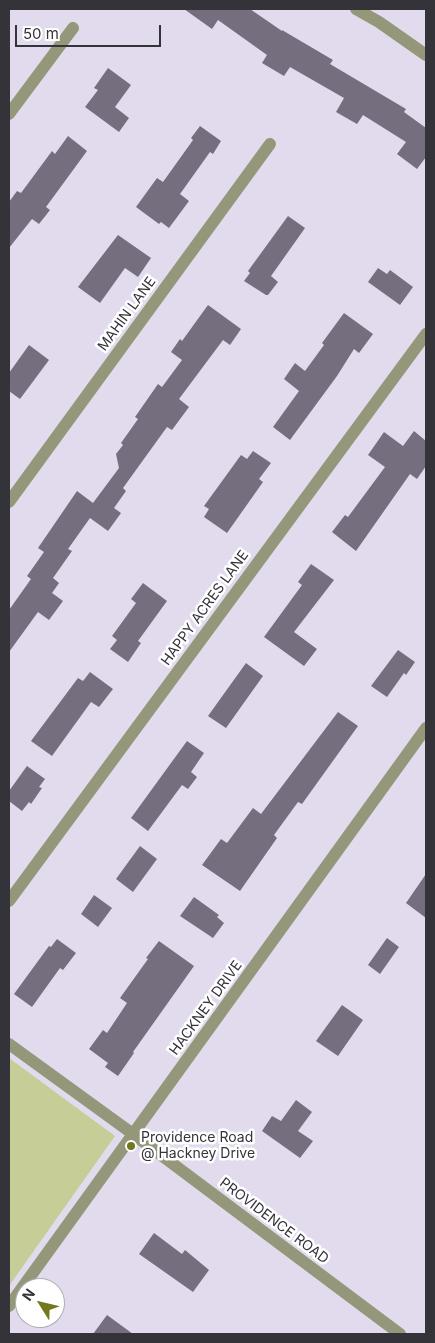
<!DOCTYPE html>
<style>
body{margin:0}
#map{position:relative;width:435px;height:1343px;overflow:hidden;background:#e2dbee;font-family:Inter,sans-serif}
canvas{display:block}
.frame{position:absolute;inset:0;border:10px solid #35333a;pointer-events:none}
.north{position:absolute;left:15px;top:1278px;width:50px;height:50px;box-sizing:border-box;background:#fff;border:1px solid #aeadb0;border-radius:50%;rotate:306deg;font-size:14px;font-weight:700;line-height:20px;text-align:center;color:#35333a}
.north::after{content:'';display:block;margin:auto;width:18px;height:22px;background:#727720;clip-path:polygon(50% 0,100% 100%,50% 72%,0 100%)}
.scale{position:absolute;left:15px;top:25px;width:146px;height:22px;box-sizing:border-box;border:2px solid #35333a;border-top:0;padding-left:6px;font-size:15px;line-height:18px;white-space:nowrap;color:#35333a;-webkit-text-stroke:4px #fff;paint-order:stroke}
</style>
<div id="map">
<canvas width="435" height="1343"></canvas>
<div class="frame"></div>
<div class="north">N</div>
<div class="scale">50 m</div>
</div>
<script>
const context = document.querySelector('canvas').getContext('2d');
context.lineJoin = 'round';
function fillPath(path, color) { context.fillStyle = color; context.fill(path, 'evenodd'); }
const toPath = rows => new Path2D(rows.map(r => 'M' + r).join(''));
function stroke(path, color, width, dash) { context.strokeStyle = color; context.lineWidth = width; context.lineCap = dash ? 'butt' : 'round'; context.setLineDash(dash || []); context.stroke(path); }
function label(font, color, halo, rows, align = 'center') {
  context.font = font + ' Inter,sans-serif'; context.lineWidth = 5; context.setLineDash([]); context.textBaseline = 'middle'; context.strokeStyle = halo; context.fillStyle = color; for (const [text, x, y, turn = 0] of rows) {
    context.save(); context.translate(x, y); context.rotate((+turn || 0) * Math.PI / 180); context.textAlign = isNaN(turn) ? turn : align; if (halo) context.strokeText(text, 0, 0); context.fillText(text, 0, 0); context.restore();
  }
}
fillPath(toPath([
 [9,1058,115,1136,9,1286]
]), '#c7cd96');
fillPath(toPath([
 [184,9,250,9,282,31,282,30,333,60,330,64,406,109,404,112,426,128,426,157,417,169,397,154,406,142,363,115,357,124,336,112,344,98,290,67,284,76,262,63,267,55,218,20,212,29],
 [108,68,131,85,115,107,129,118,119,132,85,107,98,90,94,88],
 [200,126,221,141,213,154,210,152,180,194,189,201,169,228,161,222,159,224,136,207,157,178,163,182,193,140,191,138],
 [68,136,87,151,46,207,50,210,39,224,32,219,9,248,9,202,17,191,21,193,52,151,55,154],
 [288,216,305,228,271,276,278,282,268,295,266,295,244,281,250,273,248,271],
 [118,235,151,258,138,277,125,268,100,303,78,287],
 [378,268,387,274,390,270,413,287,400,305,368,282],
 [208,305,241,329,230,345,223,340,179,399,189,407,172,430,167,427,123,488,126,491,114,508,121,513,108,531,90,518,68,549,72,551,53,578,59,583,52,593,63,601,49,620,38,612,9,652,9,610,31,579,27,576,44,552,38,548,77,491,93,503,119,468,116,454,123,445,121,443,138,419,135,417,158,384,162,387,182,360,171,352,180,339,182,341],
 [344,313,373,334,359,353,354,349,337,376,290,440,273,427,299,391,284,379,295,363,305,371,324,345,322,343],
 [29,345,49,360,20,399,9,391,9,373],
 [414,431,426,441,426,466,417,479,410,474,356,551,332,532,345,515,348,517,385,467,368,455,384,432,403,446],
 [253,451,271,463,259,479,263,482,227,533,204,517,209,509,204,506,241,455,247,459],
 [311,564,334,580,294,632,317,649,304,666,264,637,302,585,298,582],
 [143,583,167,601,138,641,141,643,128,662,110,649,117,640,112,636,136,603,131,599],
 [398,650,415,662,406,675,404,673,387,697,371,686],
 [246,663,263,676,226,728,208,716],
 [90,672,113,689,99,707,91,702,52,756,31,741,78,678,83,681],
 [338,712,358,726,302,804,298,802,274,835,277,838,240,891,202,865,221,839,227,843,253,808,261,814],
 [187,741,204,753,191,772,197,777,188,789,182,785,148,831,131,818],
 [27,766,45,779,39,787,42,788,31,804,29,802,22,811,9,801,9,791],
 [140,846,157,859,133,892,116,879],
 [426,874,426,918,406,903],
 [94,895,112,908,98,927,81,914],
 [194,897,219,915,217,917,224,923,213,938,180,916],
 [387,938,399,947,380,974,368,965],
 [57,939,76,953,63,970,60,968,32,1007,14,994,49,946,51,947],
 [159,941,194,966,133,1052,134,1053,118,1076,105,1067,108,1063,89,1049,103,1030,107,1033,127,1003,120,998,148,959,146,958],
 [342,1005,363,1020,338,1056,316,1041],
 [296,1100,312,1112,298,1131,313,1141,300,1158,262,1131,272,1116,281,1121],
 [154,1233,182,1254,185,1250,209,1270,193,1292,139,1254],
 [107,1315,133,1334,93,1334]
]), '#746e7e');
stroke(toPath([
 [356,9,379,22,426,55],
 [9,114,73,28],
 [9,502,270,144],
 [9,901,426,334],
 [9,1044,133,1134,400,1334],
 [9,1306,426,728]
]), '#949779', 12);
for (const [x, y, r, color] of [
 [131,1146,5,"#727720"]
]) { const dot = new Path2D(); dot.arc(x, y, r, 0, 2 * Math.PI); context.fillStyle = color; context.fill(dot); stroke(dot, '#fff', 2); }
label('14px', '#35333a', '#fff', [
 ["MAHIN LANE",127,314,-54],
 ["HAPPY ACRES LANE",205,608,-54],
 ["HACKNEY DRIVE",206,1008,-54],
 ["PROVIDENCE ROAD",274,1221,37]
]);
label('14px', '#35333a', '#fff', [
 ["Providence Road",141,1138],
 ["@ Hackney Drive",141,1154]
], 'left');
</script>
